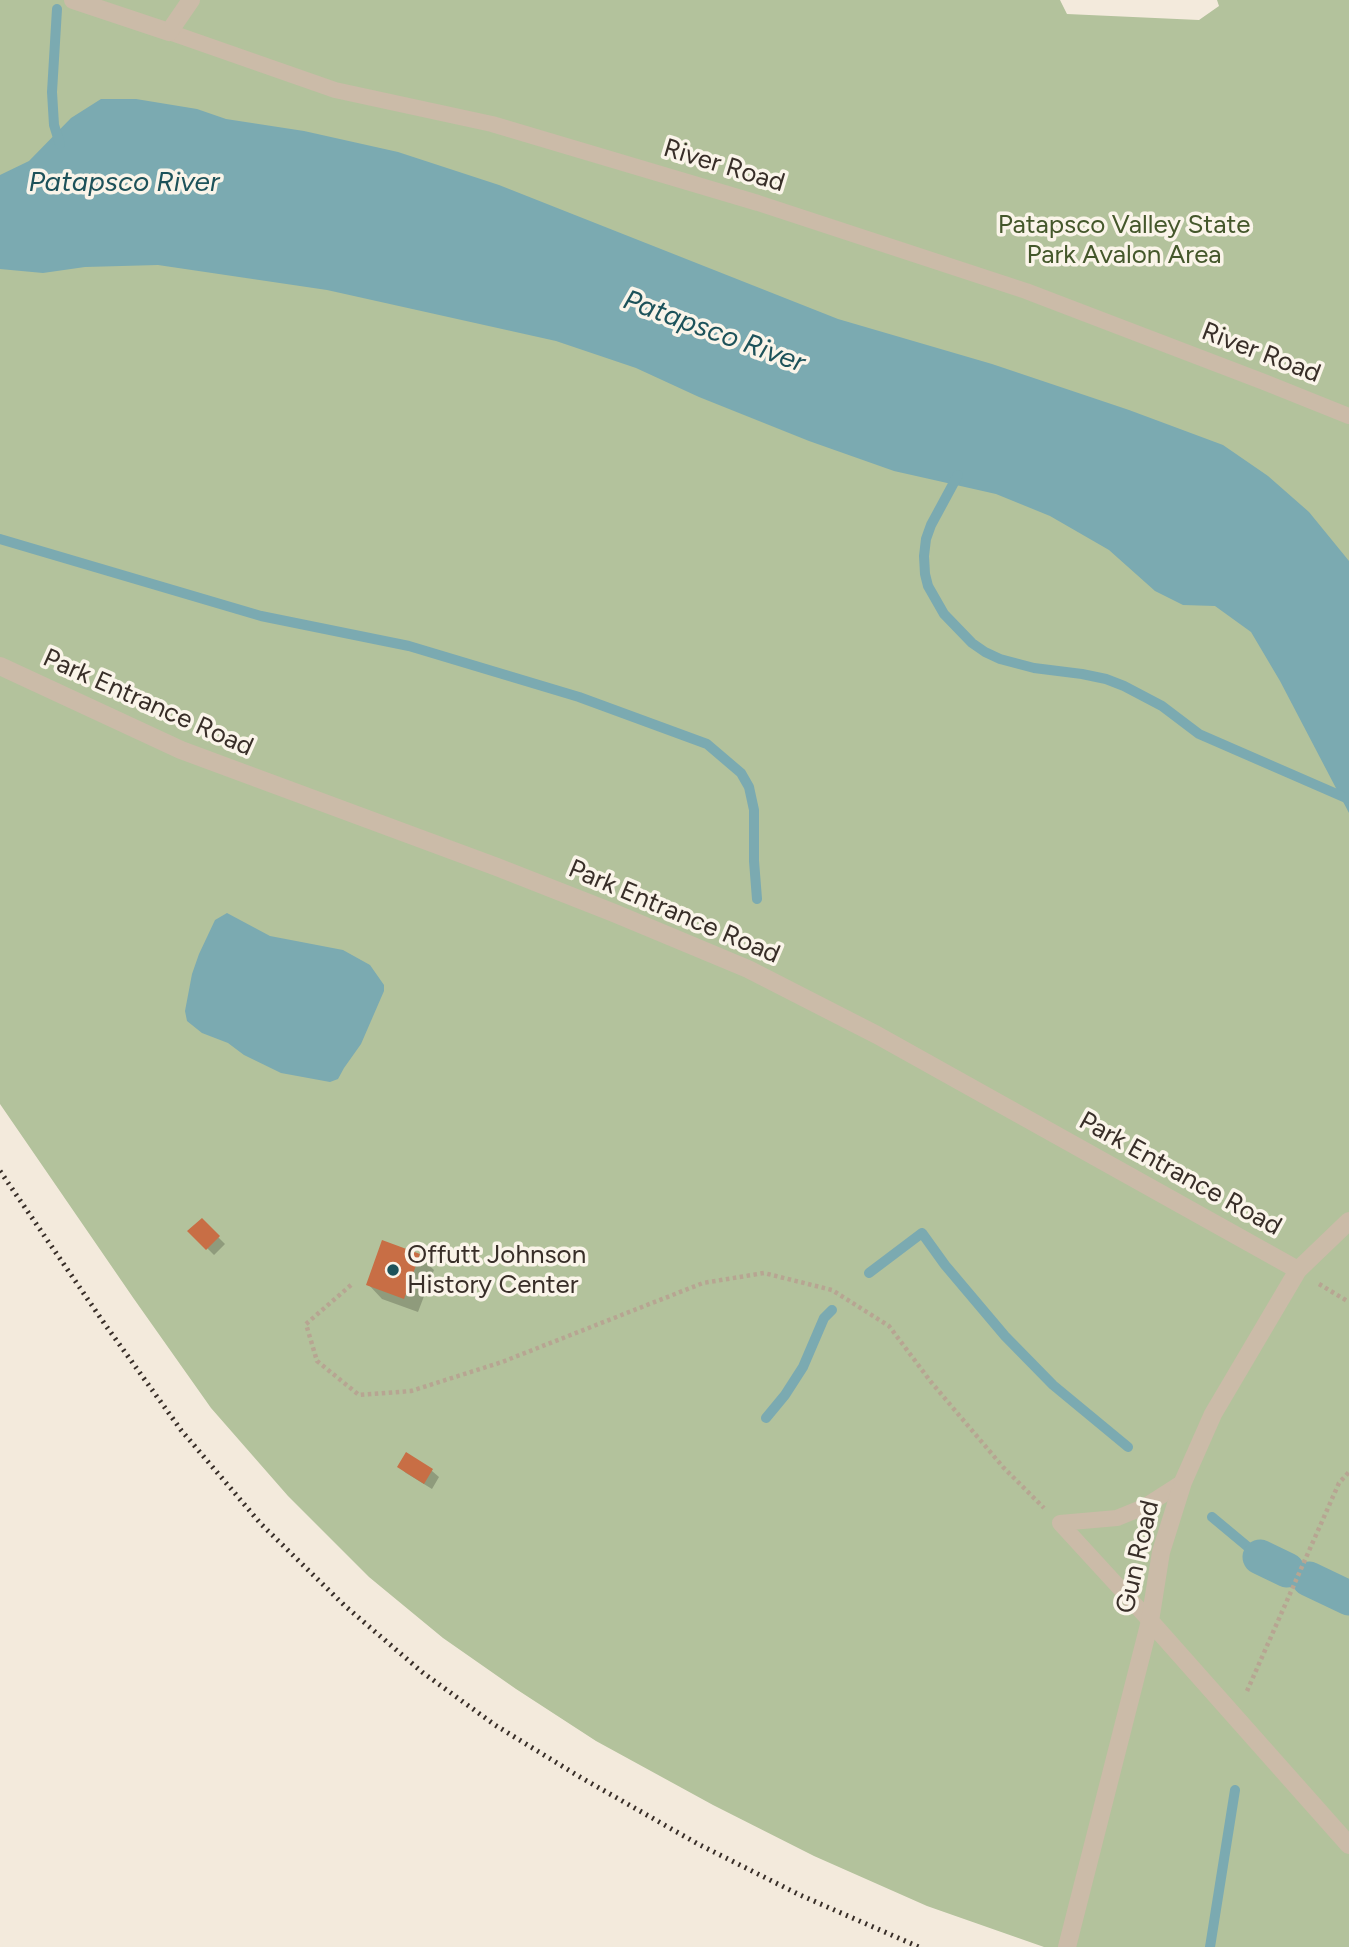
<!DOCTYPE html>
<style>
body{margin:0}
canvas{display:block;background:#f3eadc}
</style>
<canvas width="1349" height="1947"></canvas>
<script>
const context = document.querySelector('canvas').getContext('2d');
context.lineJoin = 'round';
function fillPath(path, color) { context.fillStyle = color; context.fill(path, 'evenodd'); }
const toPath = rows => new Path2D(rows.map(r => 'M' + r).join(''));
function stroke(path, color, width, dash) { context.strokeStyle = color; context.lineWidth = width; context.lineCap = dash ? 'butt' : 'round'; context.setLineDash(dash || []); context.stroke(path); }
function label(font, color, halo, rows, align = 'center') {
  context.font = font + ' Figtree,sans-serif'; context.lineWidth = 7; context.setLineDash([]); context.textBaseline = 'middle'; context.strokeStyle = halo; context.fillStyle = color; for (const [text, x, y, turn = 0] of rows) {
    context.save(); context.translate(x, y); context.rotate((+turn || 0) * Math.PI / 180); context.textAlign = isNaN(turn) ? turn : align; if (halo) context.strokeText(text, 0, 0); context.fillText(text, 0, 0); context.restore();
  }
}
fillPath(toPath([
 [0,0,1060,0,1067,14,1199,20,1219,6,1217,0,1349,0,1349,1947,1044,1947,927,1906,814,1856,713,1805,596,1741,516,1689,443,1638,369,1577,288,1496,211,1408,134,1299,0,1104]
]), '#b3c29c');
fillPath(toPath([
 [101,99,136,99,197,109,226,119,304,131,398,152,499,185,838,319,992,364,1129,410,1223,445,1268,476,1309,512,1349,561,1349,813,1280,681,1251,632,1215,606,1183,605,1155,591,1109,550,1050,516,996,494,894,471,809,441,699,397,636,368,556,341,327,290,158,265,85,267,43,273,0,269,0,175,29,161,71,118],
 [227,913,270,936,343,950,370,965,384,985,384,991,361,1044,344,1068,338,1079,330,1082,281,1073,244,1055,228,1043,202,1033,187,1021,185,1011,192,974,199,954,215,920]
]), '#7baab1');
fillPath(toPath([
 [201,1220,225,1244,214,1255,190,1231],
 [383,1243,419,1256,434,1270,418,1312,382,1299,368,1284],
 [407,1455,432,1471,439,1477,432,1489,406,1473,399,1467]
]), '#0003');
stroke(toPath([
 [57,9,52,92,54,125,60,144],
 [958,475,931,525,926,539,924,556,925,574,928,586,944,614,972,643,985,652,1000,659,1034,668,1082,674,1106,679,1124,686,1162,706,1199,734,1346,798],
 [0,539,261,616,409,646,579,697,707,744,741,773,749,787,754,810,754,861,757,899],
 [869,1273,922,1233,945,1265,1005,1336,1053,1385,1128,1447],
 [766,1418,785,1395,803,1367,824,1318,832,1310],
 [1212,1517,1260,1557],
 [1210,1947,1235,1790]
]), '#7baab1', 10);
stroke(toPath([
 [1260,1557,1287,1570],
 [1309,1579,1349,1598]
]), '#7baab1', 35);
fillPath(toPath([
 [202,1218,220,1236,206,1250,187,1231],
 [382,1240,420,1254,404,1299,366,1285],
 [406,1452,433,1469,424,1484,397,1467]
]), '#c86e45');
stroke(toPath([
 [1319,1284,1349,1302],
 [351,1285,306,1324,317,1361,359,1395,411,1391,502,1362,703,1283,764,1273,832,1290,889,1326,931,1382,1003,1467,1044,1508],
 [1247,1691,1339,1483,1349,1472]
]), '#b7a592', 4.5, [3.5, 3.5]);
stroke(toPath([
 [169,32,335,90,492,124,758,203,1026,291,1264,382,1349,416],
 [1150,1621,1060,1523,1117,1518,1144,1507,1183,1482]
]), '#cbbba8', 16);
stroke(toPath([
 [73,0,169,32,191,0],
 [0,666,181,750,497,867,614,913,748,969,877,1035,1298,1270],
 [1150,1621,1349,1845],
 [1067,1947,1150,1621,1161,1552,1183,1482,1213,1414,1298,1270,1349,1221]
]), '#cbbba8', 18);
stroke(toPath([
 [0,1171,104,1323,181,1430,261,1524,344,1605,422,1672,495,1725,580,1777,698,1844,800,1895,919,1947]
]), '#382e28', 5, [2, 5]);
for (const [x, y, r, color] of [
 [393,1270,7,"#1d525a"]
]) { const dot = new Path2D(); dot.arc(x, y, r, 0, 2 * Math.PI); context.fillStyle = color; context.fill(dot); stroke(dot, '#faf4e9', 2.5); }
label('26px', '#382e28', '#faf4e9', [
 ["River Road",724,166,17],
 ["River Road",1261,353,21],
 ["Park Entrance Road",148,703,24],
 ["Park Entrance Road",674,912,23],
 ["Park Entrance Road",1180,1174,29],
 ["Gun Road",1138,1557,-77]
]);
label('26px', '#44572b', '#faf4e9', [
 ["Patapsco Valley State",1124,225],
 ["Park Avalon Area",1124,255]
]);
label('26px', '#382e28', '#faf4e9', [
 ["Offutt Johnson",407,1255],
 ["History Center",407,1285]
], 'left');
label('italic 28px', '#1d525a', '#faf4e9', [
 ["Patapsco River",124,183],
 ["Patapsco River",714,332,20]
]);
</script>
